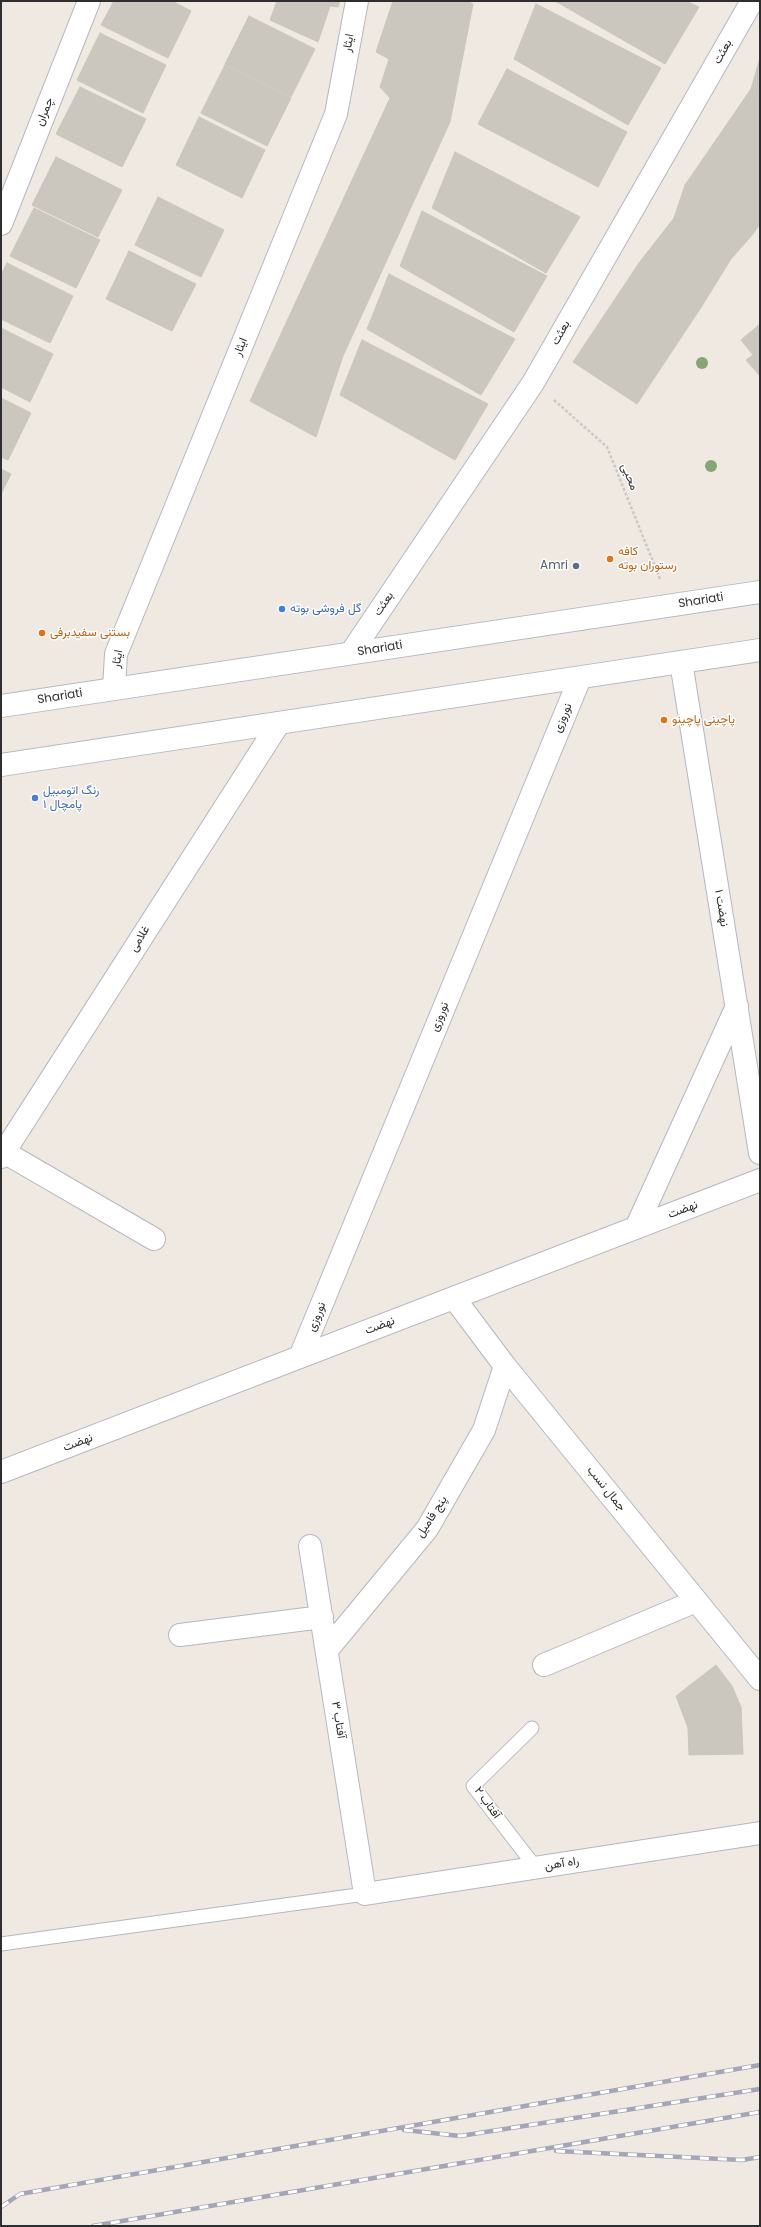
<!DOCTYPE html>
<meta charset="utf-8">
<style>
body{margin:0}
#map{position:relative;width:761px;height:2227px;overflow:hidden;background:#efe9e1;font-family:Poppins,sans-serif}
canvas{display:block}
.frame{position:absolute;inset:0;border:2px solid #2e2e2e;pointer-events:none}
</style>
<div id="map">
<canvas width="761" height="2227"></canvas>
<div class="frame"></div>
</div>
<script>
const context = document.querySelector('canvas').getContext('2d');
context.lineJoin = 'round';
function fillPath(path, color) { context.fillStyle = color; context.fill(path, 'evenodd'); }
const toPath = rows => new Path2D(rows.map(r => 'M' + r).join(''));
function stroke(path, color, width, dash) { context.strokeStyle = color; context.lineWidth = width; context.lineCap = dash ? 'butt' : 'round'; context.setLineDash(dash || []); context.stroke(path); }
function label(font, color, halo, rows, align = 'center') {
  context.font = font + ' Poppins,Vazirmatn,sans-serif'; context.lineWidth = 3; context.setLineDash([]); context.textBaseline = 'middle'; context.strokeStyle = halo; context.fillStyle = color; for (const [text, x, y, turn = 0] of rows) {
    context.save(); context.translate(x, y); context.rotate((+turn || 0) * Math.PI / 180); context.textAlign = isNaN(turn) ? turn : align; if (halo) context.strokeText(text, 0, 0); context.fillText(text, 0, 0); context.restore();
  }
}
const building = toPath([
 [114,1,172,1,191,11,168,58,101,25,114,1],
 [277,1,340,1,338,7,330,6,318,42,270,20,277,1],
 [393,1,466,1,473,4,450,122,343,356,316,437,250,401,390,98,380,87,389,59,376,52,393,1],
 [555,1,686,1,699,7,665,64,555,1],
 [536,4,661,68,628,125,514,59,536,4],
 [249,16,315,49,291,97,225,64,249,16],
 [100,33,166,65,143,113,77,80,100,33],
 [760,58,760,96,751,89,760,58],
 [225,65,291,98,267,146,201,113,225,65],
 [507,69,627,132,598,187,478,124,507,69],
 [80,87,146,119,122,167,56,134,80,87],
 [751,89,760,96,760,224,753,234,685,185,751,89],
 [199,117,265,150,242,198,176,165,199,117],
 [455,152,580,217,546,273,432,208,455,152],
 [56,157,122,190,98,237,32,205,56,157],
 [685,185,753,234,731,259,674,218,685,185],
 [158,197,224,230,201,277,135,245,158,197],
 [34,208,100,240,76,288,10,256,34,208],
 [422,211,547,276,514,332,400,266,422,211],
 [674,218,731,259,702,306,639,263,674,218],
 [129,251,196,284,172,331,106,299,129,251],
 [7,263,73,296,50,343,1,319,1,275,7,263],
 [639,263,702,306,637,404,573,362,639,263],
 [389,274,515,339,481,395,367,329,389,274],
 [760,324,760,376,746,360,753,355,741,340,760,324],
 [1,328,53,354,30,402,1,387,1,328],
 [362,340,488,404,455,460,340,395,362,340],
 [1,398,31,413,8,460,1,457,1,398],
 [1,469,11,474,1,494,1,469],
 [716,1665,732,1686,741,1707,743,1754,689,1755,688,1728,676,1696,716,1665]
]);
fillPath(building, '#cbc7bf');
stroke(building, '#cbc5ba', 1);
const service = toPath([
 [532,1728,473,1786,536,1868],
 [1,1944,365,1894]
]);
const minor = toPath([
 [1,224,89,1],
 [351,653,533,383,752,1],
 [681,662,760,1153],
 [114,689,116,654,336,114,357,1],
 [4,1152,154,1239],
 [1,1157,279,723],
 [636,1228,737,1006],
 [454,1298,505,1366,760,1679],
 [300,1357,580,678],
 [1,1472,760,1180],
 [310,1546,365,1894,760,1833],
 [180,1635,322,1617],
 [327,1650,427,1529,484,1430,505,1366],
 [544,1665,696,1601]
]);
const secondary = toPath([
 [1,706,760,592],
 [1,765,760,650]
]);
stroke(service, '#b4b7c1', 15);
stroke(minor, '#b4b7c1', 24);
stroke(secondary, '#b4b7c1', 24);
stroke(toPath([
 [554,400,607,447,660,579]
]), '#c9c9c9', 2.5, [3, 2]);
stroke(service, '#fff', 13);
stroke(minor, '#fff', 22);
stroke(secondary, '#fff', 22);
const rail = toPath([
 [404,2130,460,2136,760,2089],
 [556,2151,742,2160,760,2157],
 [1,2207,20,2194,760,2065],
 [93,2226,760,2112]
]);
stroke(rail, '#a3a6b8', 4.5);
stroke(rail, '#fff', 3, [9]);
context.fillStyle = '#84a574';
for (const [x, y] of [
 [702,363],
 [711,466]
]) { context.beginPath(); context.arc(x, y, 6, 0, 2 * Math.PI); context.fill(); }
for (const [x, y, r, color] of [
 [610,559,4,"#e8710a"],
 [576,566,4,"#5c6f8a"],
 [282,609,4,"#3f7fe0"],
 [42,633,4,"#e8710a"],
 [664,720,4,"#e8710a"],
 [35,798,4,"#3f7fe0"]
]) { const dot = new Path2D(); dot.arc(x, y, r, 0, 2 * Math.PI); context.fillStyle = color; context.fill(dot); stroke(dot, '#fff', 1.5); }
label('12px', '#2e2e2e', '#fff', [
 ["ایثار",349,43,-80],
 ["بعثت",723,52,-60],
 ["چمران",45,112,-68],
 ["بعثت",561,333,-60],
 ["ایثار",241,347,-68],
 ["محبی",629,477,68],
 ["Shariati",701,601,-9],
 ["بعثت",384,604,-56],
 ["Shariati",380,649,-9],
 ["ایثار",118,659,-80],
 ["Shariati",60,697,-9],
 ["نوروزی",563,718,-67],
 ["نهضت ۱",721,908,81],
 ["غلامی",140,939,-58],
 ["نوروزی",440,1017,-68],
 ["نهضت",683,1210,-21],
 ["نوروزی",317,1317,-68],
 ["نهضت",380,1326,-21],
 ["نهضت",78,1443,-21],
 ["جمال نسب",606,1489,51],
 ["پنج فامیل",432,1517,-57],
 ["آفتاب ۳",338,1720,81],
 ["آفتاب ۲",487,1803,54],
 ["راه آهن",562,1864,-9]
]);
label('12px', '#c56008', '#fff', [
 ["کافه",618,552],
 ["رستوران بوته",618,566],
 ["بستنی سفیدبرفی",50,633],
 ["پاچینی پاچینو",672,720]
], 'left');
label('12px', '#4e5e75', '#fff', [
 ["Amri",568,566]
], 'right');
label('12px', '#366cbe', '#fff', [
 ["گل فروشی بوته",290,609],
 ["رنگ اتومبیل",43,791],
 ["پامچال ۱",43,805]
], 'left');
</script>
